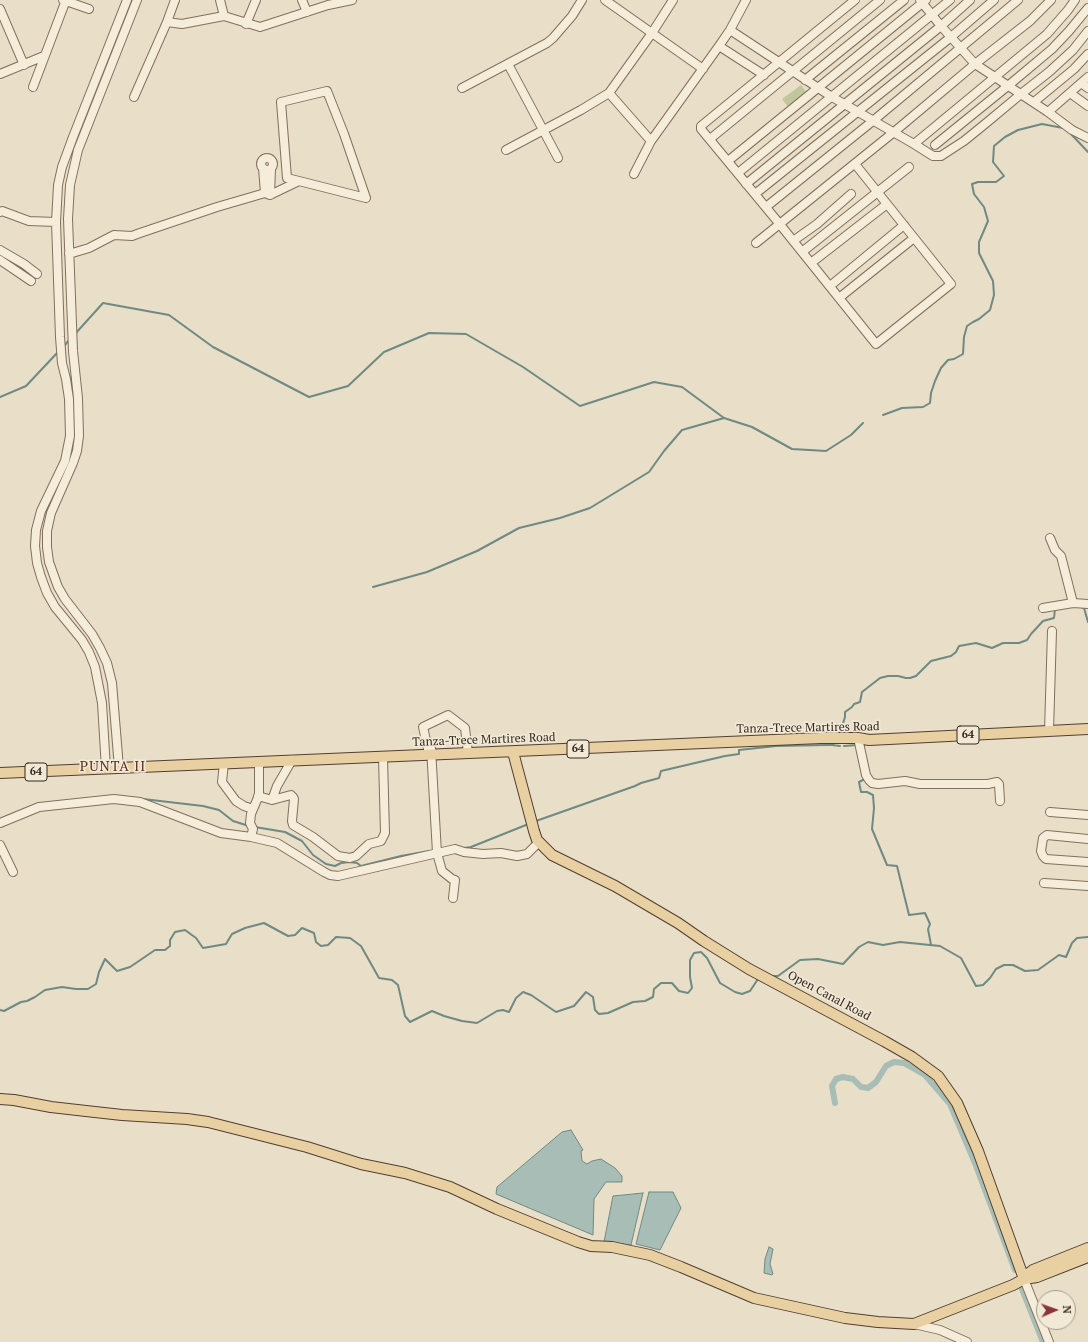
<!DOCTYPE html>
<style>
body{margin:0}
#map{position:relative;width:1088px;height:1342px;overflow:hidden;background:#e9dec7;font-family:"PT Serif",serif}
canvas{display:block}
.north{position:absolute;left:1036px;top:1290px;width:40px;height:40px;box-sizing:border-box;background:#f1e8d5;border:1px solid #a59c8d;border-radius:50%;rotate:88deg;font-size:11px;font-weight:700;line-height:16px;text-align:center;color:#342920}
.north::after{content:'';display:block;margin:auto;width:14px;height:18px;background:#8a3538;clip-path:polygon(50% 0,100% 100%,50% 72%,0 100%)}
</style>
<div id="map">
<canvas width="1088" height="1342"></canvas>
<div class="north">N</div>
</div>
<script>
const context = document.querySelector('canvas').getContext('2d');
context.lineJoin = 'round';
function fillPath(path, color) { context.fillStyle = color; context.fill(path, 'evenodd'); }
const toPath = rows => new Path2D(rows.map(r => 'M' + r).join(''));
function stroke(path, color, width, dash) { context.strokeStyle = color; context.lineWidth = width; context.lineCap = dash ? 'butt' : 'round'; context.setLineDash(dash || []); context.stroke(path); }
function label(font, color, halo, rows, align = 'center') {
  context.font = font + ' "PT Serif",serif'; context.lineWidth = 3.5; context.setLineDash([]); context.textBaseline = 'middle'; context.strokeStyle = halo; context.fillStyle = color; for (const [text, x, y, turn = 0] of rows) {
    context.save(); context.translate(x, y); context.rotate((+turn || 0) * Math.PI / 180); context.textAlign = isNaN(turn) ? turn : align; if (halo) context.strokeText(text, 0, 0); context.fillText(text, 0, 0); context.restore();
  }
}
fillPath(toPath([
 [801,85,808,94,789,108,782,99]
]), '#c2c69c');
const water = toPath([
 [571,1130,583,1150,581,1151,582,1161,587,1164,592,1161,601,1159,615,1168,622,1176,622,1182,606,1182,594,1199,593,1235,496,1194,497,1187,562,1132,571,1130],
 [649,1192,673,1192,681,1208,660,1250,636,1244,649,1192],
 [643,1193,631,1245,604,1242,613,1196,643,1193],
 [769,1247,773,1249,770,1264,773,1274,772,1275,764,1273,765,1259,769,1247]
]);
fillPath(water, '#a7bdb6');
stroke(water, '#6f8a83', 1);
stroke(toPath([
 [1071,134,1088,152],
 [75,334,103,303,169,315,213,347,309,397,348,386,384,352,429,333,466,334,523,367,580,406,654,382,682,387,724,418,752,427,792,449,826,451,851,435,863,423],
 [64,346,70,339],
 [0,397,26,386,58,352],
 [883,415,902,408,923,407,930,403,931,393,935,381,941,368,948,360,954,359,963,354,964,337,967,326,973,322,979,319,990,310,994,295,993,281,979,253,979,242,988,221,984,207,974,194,972,184,978,182,996,182,1004,176,993,162,994,146,1005,137,1018,130,1042,124,1063,128],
 [373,587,427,572,477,551,519,528,560,518,590,508,649,472,664,451,682,430,724,418],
 [1081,607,1084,608,1088,622],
 [839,736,845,717,845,712,852,707,854,704,860,702,862,692,880,678,888,676,898,676,906,678,910,678,916,676,931,661,951,656,956,652,959,646,976,643,992,648,1003,643,1019,643,1027,640,1031,634,1043,621,1054,618,1055,609,1056,609],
 [827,745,832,745,836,742],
 [832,745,840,746],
 [844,746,857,745],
 [865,779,859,782,861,792,867,792,873,795,874,808,872,829,887,865,897,866,909,915,925,913,930,924,928,929,931,945],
 [143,799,203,806,219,810,233,821,249,826],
 [536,821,635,786,641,783,659,778,661,771,725,756,739,754,739,750,776,746,827,745],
 [255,827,285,832,302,841,313,855,326,864,335,866,341,863,350,862,357,863,361,866,401,856,429,851],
 [464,848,471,847,526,825],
 [774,976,778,976,800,960,818,959,843,964,859,947,868,942,883,945,900,942,940,946,961,958,976,986,983,985,990,978,996,969,1004,965,1013,965,1025,971,1038,970,1059,955,1066,957,1072,943,1077,938,1088,937],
 [0,1010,4,1011,21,1002,27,1001,35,997,45,990,62,987,76,989,88,989,96,984,99,972,105,959,117,971,130,967,155,950,165,950,170,946,170,940,175,932,185,930,196,938,203,948,226,944,232,934,245,928,264,923,288,936,295,935,302,928,314,933,316,942,321,946,328,945,336,937,350,938,361,946,379,978,392,980,398,985,405,1016,410,1022,432,1011,444,1016,462,1021,477,1023,497,1011,503,1010,509,1012,516,998,523,992,531,995,556,1012,574,1006,586,992,593,997,595,1010,599,1014,608,1013,633,1002,645,1001,653,997,654,989,661,983,672,983,679,991,688,993,692,988,690,977,690,960,694,953,701,952,707,958,720,983,735,992,742,994,750,991,758,979]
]), '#6f8a83', 2);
stroke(toPath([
 [835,1103,832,1086,836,1079,843,1077,853,1079,861,1087,868,1088,876,1082,886,1066,894,1062,904,1063,925,1075,950,1104,975,1163,1015,1270],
 [1022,1289,1043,1342]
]), '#a7bdb6', 6);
const minor = toPath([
 [63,0,89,9],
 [175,0,167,22,182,24,224,16,260,27,328,5,352,0],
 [220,0,224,16],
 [302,0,307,12],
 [605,0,703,69],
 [920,0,941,26,975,64,1048,112,1072,130,1088,138],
 [0,9,24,65],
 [246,24,256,0],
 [730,30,832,97,914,144,1047,34,1068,10,1075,0],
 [719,46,764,75],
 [508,64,558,158],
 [0,74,44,56],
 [805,80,904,0],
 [1081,83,1088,88],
 [33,87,66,0],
 [462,88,547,43,553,38,572,16,582,0],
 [1070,93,1088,106],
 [134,97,167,22],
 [1034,102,1074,69,1088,54],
 [1048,112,1088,77],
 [710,139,880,0],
 [651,141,609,93,652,33,673,0],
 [914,144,933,156,941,156,944,154,964,141,985,124,1021,94,1049,72,1073,50,1088,31],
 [935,145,1009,85,1052,49,1069,31,1088,8],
 [506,150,581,110,609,93],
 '261 164a6 6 0 1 1 12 0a6 6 0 1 1-12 0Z',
 [728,161,926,0],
 [855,164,951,284,876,344,778,222,701,129,701,126,855,0],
 [263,168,265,193],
 [738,173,950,0],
 [634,174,651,141,719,46,730,30,746,0],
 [746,184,941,26,970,0],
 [755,194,951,37,994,0],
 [270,195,271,169],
 [766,207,874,120,1018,0],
 [0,212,2,211,29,221,56,222],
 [793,241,817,224,851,194],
 [756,243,894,132,975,64,1030,21,1051,0],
 [0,250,24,264,37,274],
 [802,252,909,167],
 [69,254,89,248,114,235,132,236,140,233,217,207,265,193,270,195,299,181,366,198,344,134,327,91,281,102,287,178,299,181],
 [0,260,31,281],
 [811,263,887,204],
 [830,286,904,225],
 [839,298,914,238],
 [1050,538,1055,550,1061,556,1073,603],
 [1043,608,1073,603,1088,604],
 [1049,731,1052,631],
 [858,738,866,775,869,780,872,783,878,784,905,781,920,784,988,784,997,782,999,784,1000,801],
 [259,762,259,795,251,814,250,823,253,829,251,837,277,843,324,872,330,875,338,876,455,849,464,852,483,854,501,853,517,856,527,854,539,842],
 [224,763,222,782,236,801,244,806,253,809],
 [119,768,112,683,107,663,100,648,92,634,65,599,58,587,49,562,47,547,47,531,51,513,73,463,77,451,79,436,78,398,73,351,68,219,70,185,78,150,137,0],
 [106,769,102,703,95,667,89,652,82,640,55,607,47,593,41,577,37,563,35,546,36,530,41,511,65,461,70,436,69,399,66,379,62,363,60,337,56,222,58,185,62,167,73,137,127,0],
 [258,796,272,800,277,786,292,760],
 [272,800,291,795,293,797,294,799,292,821,293,825,313,837,338,856,350,858,356,856,369,844,381,841,385,833,383,757],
 [1050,812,1088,815],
 [0,823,39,807,114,799,140,802,221,833,251,837],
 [1088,839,1047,835,1043,838,1041,851,1043,856,1046,859,1088,862],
 [0,845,13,872],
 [1044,883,1088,886],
 [453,898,455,880,452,879,442,871,437,853,431,748,428,749,423,727,448,715,465,728,468,753],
 [1024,1279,1049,1342],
 [914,1324,940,1330,967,1342]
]);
const major = toPath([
 [513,752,534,831,537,840,552,855,615,886,678,923,704,941,749,969,884,1041,912,1057,938,1076,957,1103,978,1151,1024,1279],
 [0,773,821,738,858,738,869,740,1088,729],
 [0,1099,14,1100,51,1107,86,1111,122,1115,187,1119,208,1122,307,1147,361,1164,405,1173,450,1187,497,1209,578,1242,591,1246,612,1247,650,1255,681,1267,754,1298,845,1318,878,1322,914,1324,1013,1285,1024,1279,1029,1273,1033,1270,1088,1248],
 [1024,1279,1037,1277,1088,1257]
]);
stroke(minor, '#82705e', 10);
stroke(major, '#513f32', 12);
stroke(minor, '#f5ecd9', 8);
stroke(major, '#e8d0a3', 10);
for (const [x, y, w] of [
 [968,735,22],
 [578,749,22],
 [36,772,22]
]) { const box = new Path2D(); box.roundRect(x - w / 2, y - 9, w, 18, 3); context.fillStyle = '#f1e8d5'; context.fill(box); stroke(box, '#342920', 1); }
label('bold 11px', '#342920', null, [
 ["64",968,735],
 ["64",578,749],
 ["64",36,772]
]);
label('12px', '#342920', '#f1e8d5', [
 ["Tanza-Trece Martires Road",808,728,-1],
 ["Tanza-Trece Martires Road",484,740,-2],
 ["Open Canal Road",829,996,28]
]);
context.letterSpacing = '1px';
label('14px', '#5c2e25', '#f1e8d5', [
 ["PUNTA II",113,767]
]);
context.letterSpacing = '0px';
</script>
